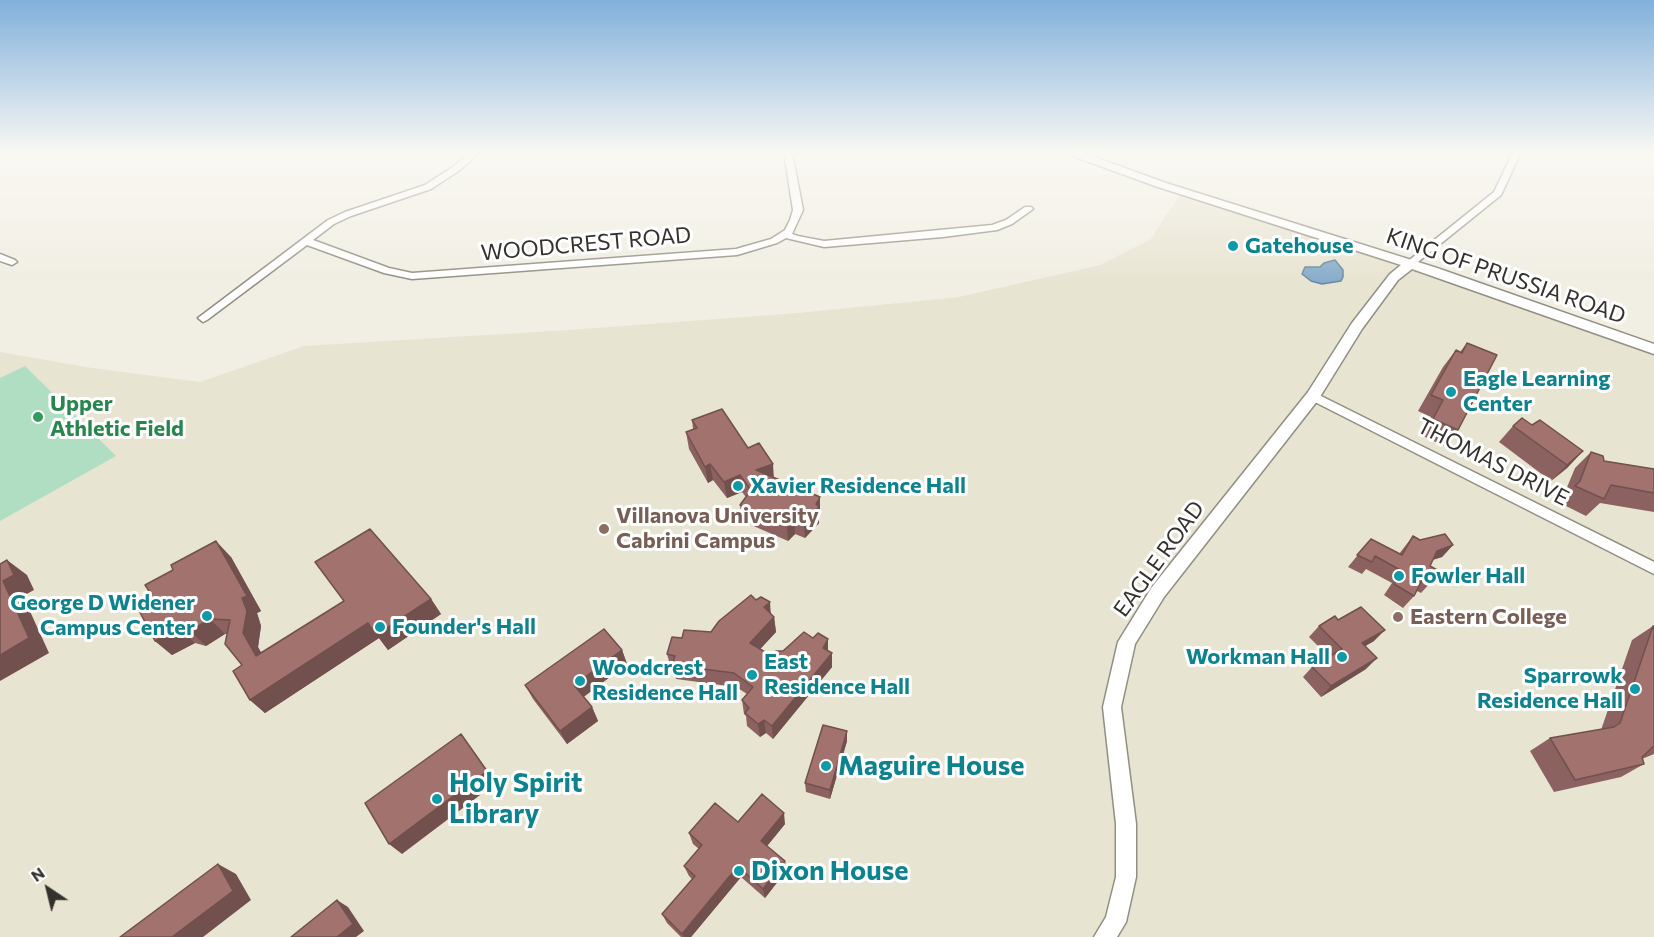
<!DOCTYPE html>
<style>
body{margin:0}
#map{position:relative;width:1654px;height:937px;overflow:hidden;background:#f1efe3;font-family:Commissioner,sans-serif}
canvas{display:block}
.north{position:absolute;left:18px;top:859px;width:60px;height:60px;-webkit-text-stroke:4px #fff;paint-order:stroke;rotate:325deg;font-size:16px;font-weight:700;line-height:24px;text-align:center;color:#33322e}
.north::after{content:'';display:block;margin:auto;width:21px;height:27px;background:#33322e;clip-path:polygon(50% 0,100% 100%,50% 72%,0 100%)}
</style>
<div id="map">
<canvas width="1654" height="937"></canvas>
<div class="north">N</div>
</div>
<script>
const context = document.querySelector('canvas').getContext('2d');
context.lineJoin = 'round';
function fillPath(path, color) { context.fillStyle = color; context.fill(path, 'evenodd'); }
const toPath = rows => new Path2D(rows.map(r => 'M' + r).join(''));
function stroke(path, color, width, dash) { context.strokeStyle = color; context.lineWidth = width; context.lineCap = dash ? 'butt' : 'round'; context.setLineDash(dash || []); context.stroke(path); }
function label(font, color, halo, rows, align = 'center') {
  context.font = font + ' Commissioner,sans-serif'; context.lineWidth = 6; context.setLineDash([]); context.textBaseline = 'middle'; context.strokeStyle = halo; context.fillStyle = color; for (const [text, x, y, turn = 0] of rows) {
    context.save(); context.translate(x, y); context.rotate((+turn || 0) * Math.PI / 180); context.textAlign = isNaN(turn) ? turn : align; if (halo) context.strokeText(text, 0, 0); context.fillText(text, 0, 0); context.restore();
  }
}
fillPath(toPath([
 [1181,192,1654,349,1654,937,0,937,0,352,92,368,200,382,304,346,569,330,798,313,959,297,1100,265,1151,239]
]), '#e8e4d2');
fillPath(toPath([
 [25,366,116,456,0,521,0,378]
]), '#b0dec2');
const water = toPath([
 [1335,260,1343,270,1343,277,1341,281,1322,284,1311,281,1302,274,1305,267,1320,267,1324,263,1335,260]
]);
fillPath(water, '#86abcb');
stroke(water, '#6d879c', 1.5);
const minor = toPath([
 [471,152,480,152,460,170,431,189,351,216,334,224,313,240,389,268,412,273,736,249,771,239,785,230,790,220,793,210,784,152,792,152,803,210,792,234,798,236,824,241,992,225,1006,220,1025,207,1031,207,1033,209,1012,224,997,230,943,237,824,247,786,238,777,243,737,255,412,279,384,273,307,245,207,320,203,322,198,318,328,220,345,212,425,185,454,166,471,152],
 [1513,152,1521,152,1501,195,1413,266,1407,266,1407,262,1494,192,1513,152],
 [0,254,15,260,17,262,12,265,0,261,0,254],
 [1313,392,1654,562,1654,574,1309,399,1307,396,1313,392]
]);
const tertiary = toPath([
 [1066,152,1081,152,1166,183,1437,268,1654,344,1654,354,1412,269,1398,280,1362,329,1318,400,1164,597,1135,644,1121,707,1136,824,1136,877,1126,922,1117,937,1094,937,1106,917,1116,877,1116,824,1103,707,1118,642,1152,587,1308,392,1352,323,1390,274,1401,265,1158,187,1067,154,1066,152]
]);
stroke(minor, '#918f84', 3);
stroke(tertiary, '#918f84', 3);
fillPath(minor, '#fff');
fillPath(tertiary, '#fff');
fillPath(toPath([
 [1467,343,1458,430,1444,446,1421,435,1431,417,1418,411,1443,367,1456,350,1460,352],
 [692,420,748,448,774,478,820,497,820,513,819,515,819,523,805,538,795,534,788,541,742,521,740,505,746,497,742,492,727,498,713,480,708,483,689,449,686,432,693,429],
 [1532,425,1583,451,1567,468,1551,481,1499,442,1513,426],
 [1591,452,1604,461,1654,469,1654,512,1600,503,1586,516,1558,502,1563,497,1575,468],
 [1413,536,1420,540,1453,545,1442,557,1432,560,1430,566,1432,581,1421,593,1417,591,1414,596,1403,608,1384,595,1392,583,1366,569,1362,574,1348,567,1371,539,1399,554],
 [231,557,261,611,257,613,261,626,258,647,261,653,431,599,441,614,388,650,379,638,265,713,250,700,242,665,227,634,225,634,206,646,195,643,172,655,155,641,151,594],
 [771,614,774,617,776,632,760,649,770,655,828,651,832,667,773,739,766,733,760,737,747,726,746,716,744,714,742,700,747,694,736,687,676,679,673,668,671,668,667,654,682,638,711,632],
 [1319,626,1374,641,1365,646,1366,669,1321,697,1303,677,1312,667,1329,657,1309,637],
 [1653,626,1654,626,1654,754,1642,759,1644,764,1621,777,1554,792,1530,751,1550,738,1601,730,1632,640],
 [622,650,627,664,583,697,592,707,598,721,567,744,533,699,525,685],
 [847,731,847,741,830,799,806,792,805,783],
 [738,822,785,824,767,846,785,861,786,871,765,898,741,877,691,937,681,937,667,923,662,914,692,879,689,876,684,866,699,849,693,844,689,833]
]), '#8b625f');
fillPath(toPath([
 [1583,451,1567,468,1551,481,1567,465],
 [710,464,713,480,708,483,705,467],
 [773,464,774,480,756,470],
 [740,475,742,492,727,498,724,482],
 [820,497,820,513,819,515,819,523,805,538,804,523],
 [794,518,795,534,788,541,787,525],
 [216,541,231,557,261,611,257,613,261,626,258,647,271,670,256,656,243,633],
 [1453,545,1442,557,1426,562,1437,551],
 [7,560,27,575,34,590,23,596,49,653,0,681,0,655,3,581],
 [431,599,441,614,388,650,379,638,265,713,250,700,368,623],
 [770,602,771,617,764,607],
 [774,617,776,632,752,658,750,643],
 [210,619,225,634,206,646,190,631],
 [179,628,195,643,172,655,155,641],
 [1385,630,1374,641,1352,654,1362,643],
 [828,639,828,654,823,648],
 [622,650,627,664,581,699,574,685],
 [832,653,832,667,773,739,772,726],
 [1377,658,1366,669,1321,697,1331,686],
 [592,707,598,721,567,744,560,731],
 [764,720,766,733,760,737,758,724],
 [847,731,847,741,830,799,830,790],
 [461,734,496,783,402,854,389,844],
 [784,813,785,824,763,851,761,841],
 [785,861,786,871,765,898,763,889],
 [218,864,236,874,251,900,203,937,172,937],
 [738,866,741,877,691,937,684,937,682,934],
 [337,900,348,907,364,931,356,937,337,937]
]), '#71504e');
const building = toPath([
 [1467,343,1497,355,1458,430,1433,419,1443,400,1431,395,1456,350,1462,353,1467,343],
 [722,409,748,448,759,443,773,464,756,470,820,497,816,504,819,507,804,523,794,518,787,525,740,505,751,490,740,475,724,482,710,464,705,467,686,432,697,428,692,420,722,409],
 [1522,418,1532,425,1540,420,1583,451,1567,465,1513,426,1522,418],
 [1591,452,1603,456,1604,461,1654,469,1654,493,1611,485,1604,499,1575,486,1580,481,1591,452],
 [370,529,431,599,376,635,368,623,250,700,233,671,242,665,225,644,230,620,210,619,190,631,179,628,155,641,135,603,151,594,145,585,173,570,171,565,216,541,247,596,242,598,247,611,243,633,256,656,344,601,315,562,370,529],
 [1445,534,1453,545,1437,551,1430,566,1439,571,1432,581,1423,578,1414,596,1394,584,1402,571,1375,556,1372,562,1357,555,1371,539,1402,555,1413,536,1420,540,1445,534],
 [7,560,14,575,3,581,29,638,0,655,0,564,7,560],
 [751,595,756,600,761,597,770,602,764,607,774,617,750,643,770,655,776,651,783,651,804,632,813,638,818,633,828,639,823,648,832,653,772,726,764,720,758,724,745,713,749,708,742,700,753,687,734,673,672,665,675,656,667,654,672,637,682,638,684,630,711,632,719,621,751,595],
 [1361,607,1385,630,1362,643,1377,658,1331,686,1312,667,1342,649,1319,626,1335,616,1338,620,1361,607],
 [1653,626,1654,626,1654,746,1642,757,1644,764,1575,780,1550,738,1614,727,1620,723,1653,626],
 [604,629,622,650,574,685,592,707,560,731,525,685,604,629],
 [823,725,847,731,830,790,805,783,823,725],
 [461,734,487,771,389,844,365,803,461,734],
 [762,794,784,813,761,841,785,861,763,889,738,866,682,934,662,914,695,876,684,866,702,845,689,833,715,803,738,822,762,794],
 [218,864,233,891,172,937,120,937,218,864],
 [337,900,353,924,337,937,291,937,337,900]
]);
fillPath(building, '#a2726f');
stroke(building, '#71504e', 1.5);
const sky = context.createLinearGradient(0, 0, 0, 283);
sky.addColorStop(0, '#81b0dc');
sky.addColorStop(0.54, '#f9f8f2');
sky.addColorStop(1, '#f9f8f200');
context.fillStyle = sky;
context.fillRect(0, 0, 1654, 283);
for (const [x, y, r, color] of [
 [1233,246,6,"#0f9aa8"],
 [1451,392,6,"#0f9aa8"],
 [38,417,6,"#2e9e5b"],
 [738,486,6,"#0f9aa8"],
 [604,529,6,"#8d6e63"],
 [1399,576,6,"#0f9aa8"],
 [207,616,6,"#0f9aa8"],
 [1398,617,6,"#8d6e63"],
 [380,627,6,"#0f9aa8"],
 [1342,657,6,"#0f9aa8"],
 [752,675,6,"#0f9aa8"],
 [580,681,6,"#0f9aa8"],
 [1635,689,6,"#0f9aa8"],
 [826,766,6,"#0f9aa8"],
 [437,799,6,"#0f9aa8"],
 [739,871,6,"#0f9aa8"]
]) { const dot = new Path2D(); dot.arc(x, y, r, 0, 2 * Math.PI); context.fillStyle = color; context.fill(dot); stroke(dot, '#fff', 2); }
label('22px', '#33322e', '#fff', [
 ["WOODCREST ROAD",586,244,-5],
 ["KING OF PRUSSIA ROAD",1506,276,19],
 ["THOMAS DRIVE",1493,462,27],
 ["EAGLE ROAD",1159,559,-54]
]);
label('bold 22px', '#0d838f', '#fff', [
 ["Gatehouse",1245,246],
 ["Eagle Learning",1463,379],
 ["Center",1463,404],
 ["Xavier Residence Hall",750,486],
 ["Fowler Hall",1411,576],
 ["George D Widener",195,603,"right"],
 ["Campus Center",195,628,"right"],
 ["Founder's Hall",392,627],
 ["Workman Hall",1330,657,"right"],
 ["East",764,662],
 ["Residence Hall",764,687],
 ["Woodcrest",592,668],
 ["Residence Hall",592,693],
 ["Sparrowk",1623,676,"right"],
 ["Residence Hall",1623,701,"right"]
], 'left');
label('bold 22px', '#27864d', '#fff', [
 ["Upper",50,404],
 ["Athletic Field",50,429]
], 'left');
label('bold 22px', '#785e54', '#fff', [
 ["Villanova University",616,516],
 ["Cabrini Campus",616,541],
 ["Eastern College",1410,617]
], 'left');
label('bold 27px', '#0d838f', '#fff', [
 ["Maguire House",838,766],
 ["Holy Spirit",449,783],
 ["Library",449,814],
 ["Dixon House",751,871]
], 'left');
</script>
